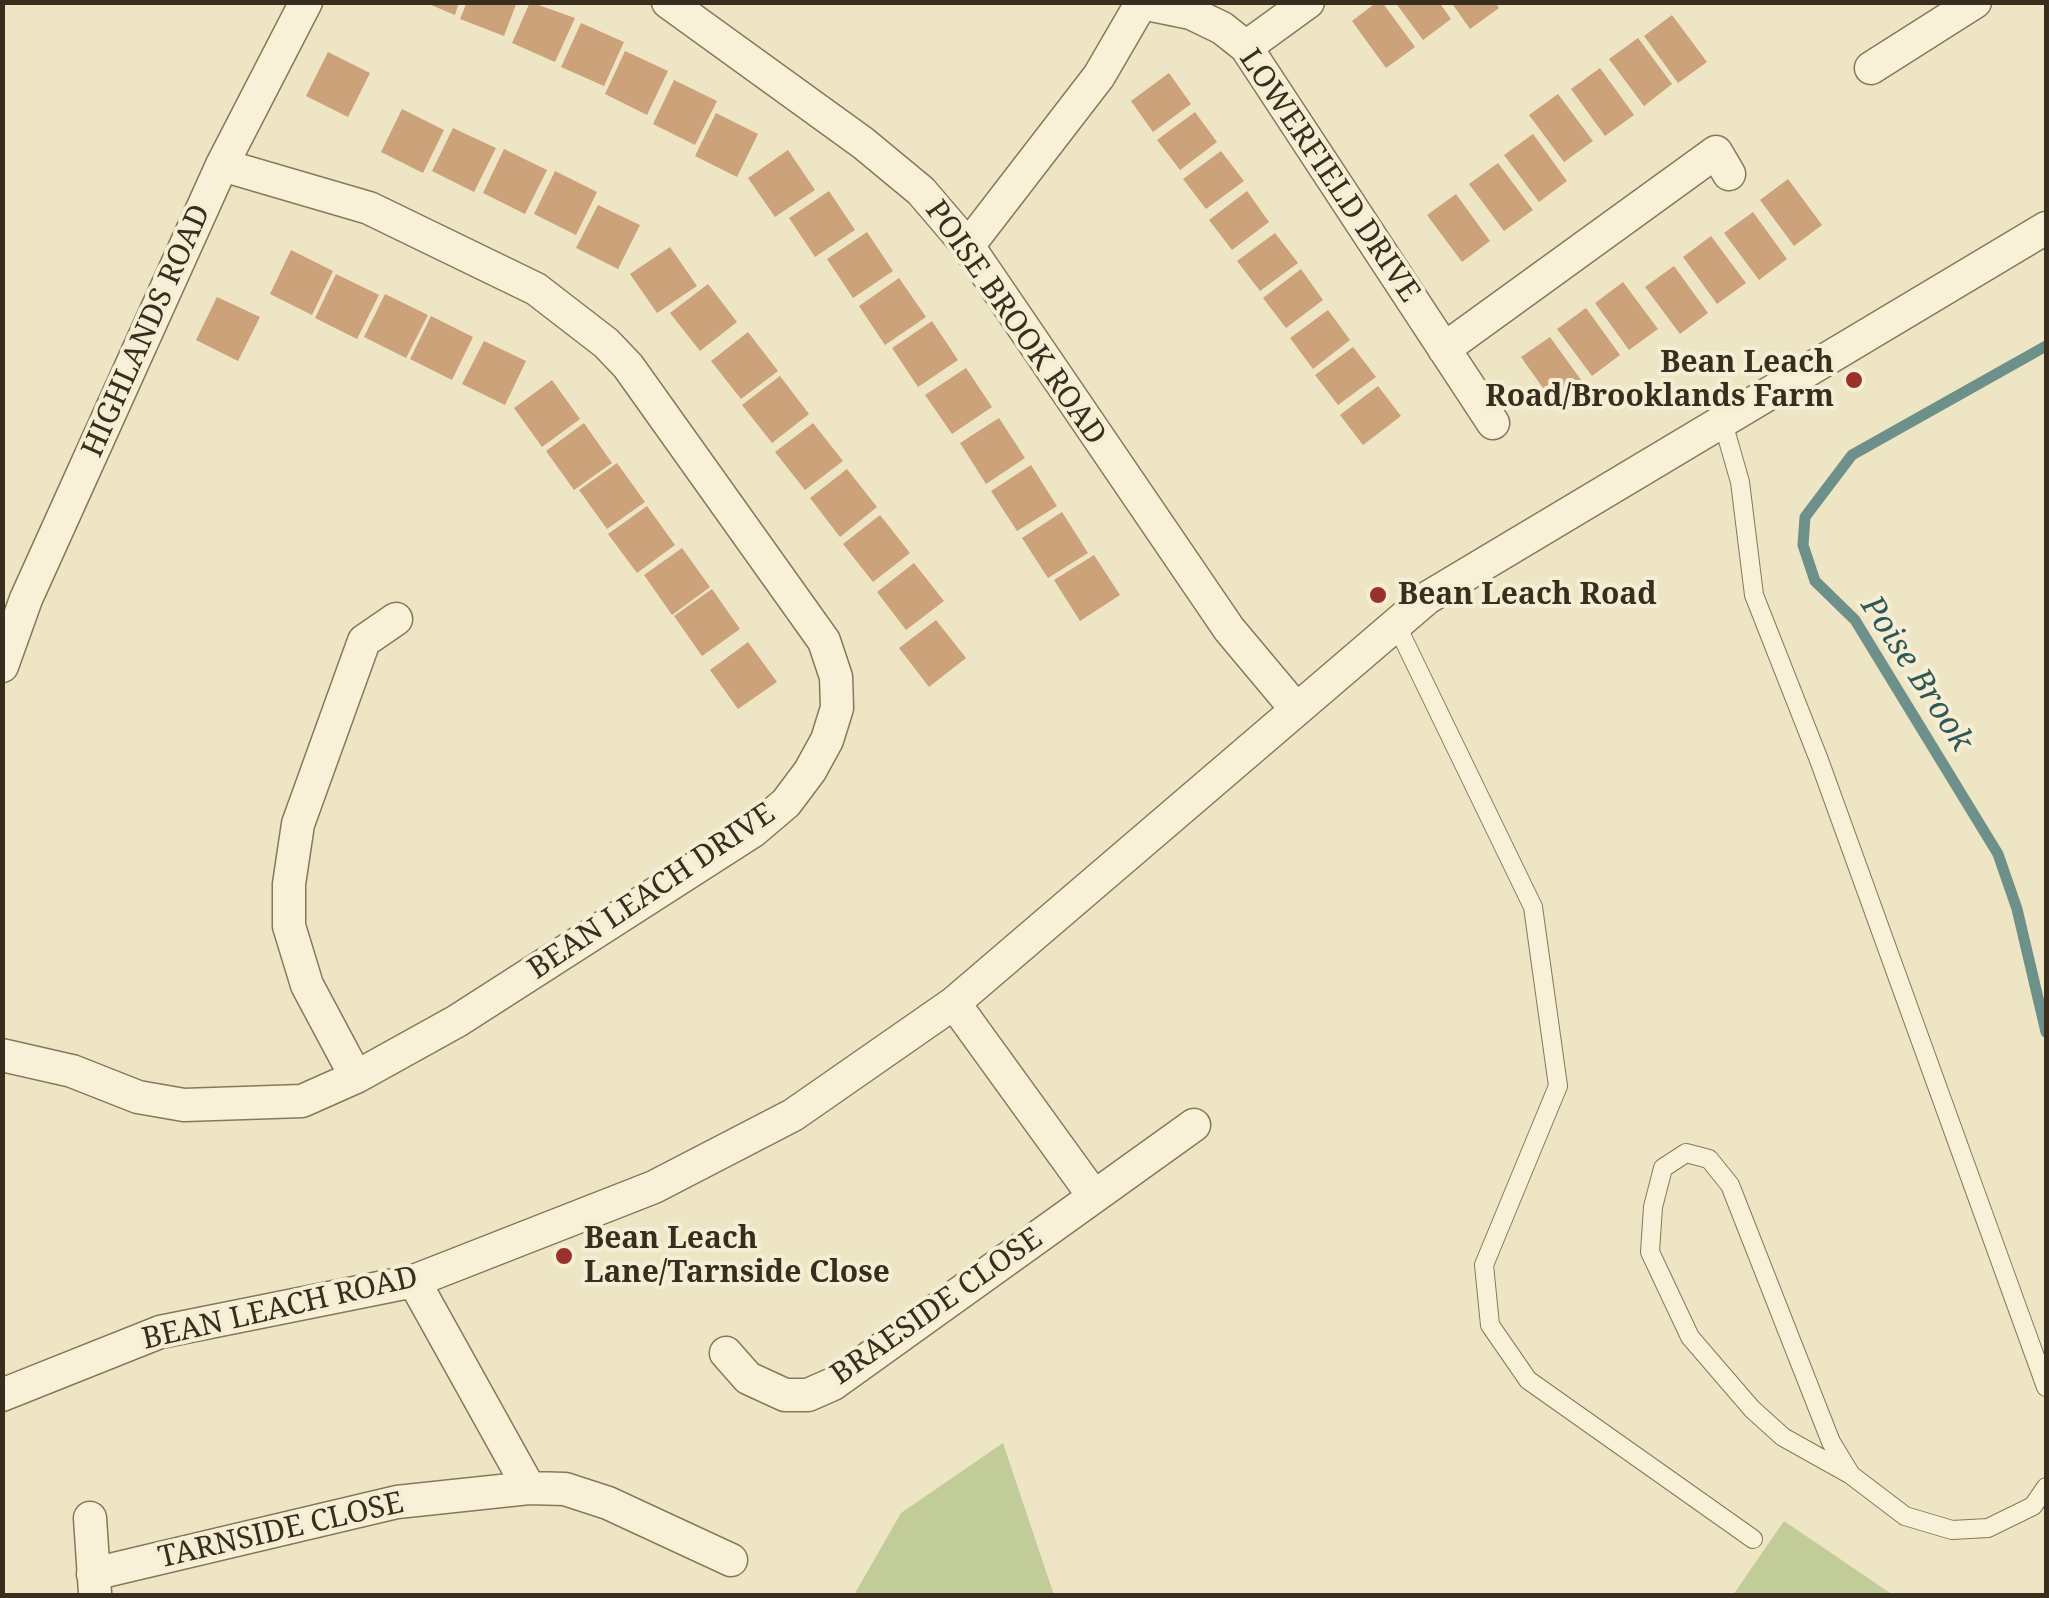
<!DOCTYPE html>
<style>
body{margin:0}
#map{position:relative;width:2049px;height:1598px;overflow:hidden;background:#eee5c4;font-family:"Noto Serif",serif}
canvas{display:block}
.frame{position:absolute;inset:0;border:5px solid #392d1e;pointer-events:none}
</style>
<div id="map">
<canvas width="2049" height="1598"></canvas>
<div class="frame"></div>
</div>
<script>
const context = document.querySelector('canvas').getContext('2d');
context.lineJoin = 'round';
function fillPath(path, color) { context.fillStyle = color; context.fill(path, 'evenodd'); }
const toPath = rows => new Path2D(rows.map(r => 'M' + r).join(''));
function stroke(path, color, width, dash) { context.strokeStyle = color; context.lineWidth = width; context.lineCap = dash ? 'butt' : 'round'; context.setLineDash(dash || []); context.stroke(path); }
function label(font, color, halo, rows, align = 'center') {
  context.font = font + ' "Noto Serif",serif'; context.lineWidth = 8; context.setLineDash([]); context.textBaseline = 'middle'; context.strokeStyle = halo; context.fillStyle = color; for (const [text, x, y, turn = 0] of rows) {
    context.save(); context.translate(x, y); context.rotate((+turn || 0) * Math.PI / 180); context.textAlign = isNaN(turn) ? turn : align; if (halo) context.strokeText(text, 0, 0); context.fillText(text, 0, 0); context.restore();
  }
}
fillPath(toPath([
 [1003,1443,1054,1595,854,1595,901,1513],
 [1784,1521,1893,1595,1733,1595]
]), '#c2cc98');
stroke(toPath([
 [2046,346,1852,455,1805,517,1803,545,1815,581,1855,620,1998,854,2017,909,2046,1032]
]), '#6d908a', 11);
fillPath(toPath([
 [424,2,459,2,455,15],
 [467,2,517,2,504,36,460,19],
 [530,2,575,18,555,62,512,43],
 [1377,2,1382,2,1415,47,1386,68,1352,21],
 [1395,2,1439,2,1451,19,1423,40],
 [1451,2,1495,2,1499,8,1470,29],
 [1672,15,1707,62,1678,83,1644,36],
 [581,23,624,42,604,86,561,67],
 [1638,38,1672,84,1644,106,1609,59],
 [625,51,668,71,647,115,605,94],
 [328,52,370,73,348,117,306,96],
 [1600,68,1634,115,1605,136,1571,89],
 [1169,73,1191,104,1153,132,1131,101],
 [674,80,717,101,695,145,653,124],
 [1558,94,1593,141,1564,162,1529,115],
 [402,109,444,130,423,173,381,152],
 [1195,112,1217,142,1180,170,1157,140],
 [716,113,758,134,737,177,695,156],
 [453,128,496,148,474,192,432,171],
 [1533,134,1567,181,1539,202,1504,155],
 [504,149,547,170,525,214,483,193],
 [788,150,815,190,775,217,748,178],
 [1221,151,1244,181,1206,209,1183,179],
 [1498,163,1533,210,1504,231,1469,184],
 [555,171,597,192,576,235,534,214],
 [1788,179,1822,225,1794,246,1760,200],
 [829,191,855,230,815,257,789,218],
 [1247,191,1269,222,1232,250,1209,220],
 [1456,194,1490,241,1462,262,1427,215],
 [598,205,640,225,618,269,576,248],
 [1753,212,1787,259,1759,280,1724,233],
 [867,232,893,271,853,298,827,259],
 [1275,233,1298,263,1260,291,1237,261],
 [1711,236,1746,283,1717,304,1683,257],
 [670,247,697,286,657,313,630,274],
 [291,250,333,271,312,315,270,294],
 [1674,266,1708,313,1680,334,1645,287],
 [1301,269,1323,300,1286,328,1263,298],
 [336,274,379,295,357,339,315,318],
 [899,278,926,317,885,345,859,306],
 [1623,282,1658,329,1629,350,1595,303],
 [708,284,737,322,700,351,670,313],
 [385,294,428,315,406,358,364,337],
 [217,297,260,317,238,361,196,340],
 [1586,308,1620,355,1592,376,1557,329],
 [1328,310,1350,340,1313,369,1290,338],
 [431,316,473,337,452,380,410,359],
 [932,321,958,360,918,387,892,348],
 [748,332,778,371,741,399,711,361],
 [1550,337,1584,384,1555,405,1521,357],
 [484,341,526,361,505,405,462,384],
 [1353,347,1376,377,1338,405,1315,375],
 [966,368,992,407,952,434,925,395],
 [780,376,809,414,772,443,742,405],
 [552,380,580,419,542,447,514,408],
 [1378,386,1401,416,1363,445,1340,415],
 [999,418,1025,458,986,484,960,443],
 [584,423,612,463,574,490,546,451],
 [813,423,843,461,805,490,775,452],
 [617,463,645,502,607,529,579,490],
 [1031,465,1057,506,1017,531,991,491],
 [847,469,877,507,840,537,810,498],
 [647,506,675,545,637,573,608,534],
 [1062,512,1088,553,1048,578,1022,538],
 [880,515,910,553,873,582,843,544],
 [682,548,710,587,672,615,644,575],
 [1094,555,1120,595,1080,621,1054,580],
 [914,563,944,601,906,630,877,592],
 [712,589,740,629,702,656,674,616],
 [936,620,966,658,929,687,899,648],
 [748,642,777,682,738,709,710,670]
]), '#cca27a');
const service = toPath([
 [1722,419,1740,482,1754,595,1819,760,2046,1387],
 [1395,622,1533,907,1558,1086,1484,1265,1490,1325,1528,1380,1753,1539],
 [1851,1475,1831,1442,1730,1185,1709,1159,1686,1153,1663,1168,1653,1207,1650,1252,1690,1337,1752,1409,1783,1437,1851,1475,1905,1516,1952,1530,1988,1528,2033,1506,2046,1487]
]);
const minor = toPath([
 [668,2,863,143,921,191,968,246,1229,629,1296,709],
 [1142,3,1191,13,1222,28,1246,47,1493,423],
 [1246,47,1308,2],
 [1871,68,1975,2],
 [968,246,1099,76,1142,2],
 [1444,349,1716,152,1729,174],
 [2,666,26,599,222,165,306,2],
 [954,1003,1093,1195],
 [2,1055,72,1071,138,1097,184,1105,302,1101,356,1077,457,1021,753,831,786,803,810,771,827,740,837,708,836,677,824,641,628,366,606,343,536,289,369,208,222,165],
 [356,1077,307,985,289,926,289,884,298,824,364,641,396,619],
 [414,1281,529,1488],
 [726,1353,748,1378,785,1395,808,1395,833,1384,1194,1125],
 [2,1395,160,1332,414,1281,654,1187,793,1115,954,1003,1427,598,2046,228],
 [90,1518,95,1593],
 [93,1574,397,1502,529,1488,565,1489,608,1503,731,1560]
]);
stroke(service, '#89775a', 20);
stroke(minor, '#89775a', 35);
stroke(service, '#f9f1d7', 18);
stroke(minor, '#f9f1d7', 32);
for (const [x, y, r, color] of [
 [1854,380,10,"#98322a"],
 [1378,595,10,"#98322a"],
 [564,1256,10,"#98322a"]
]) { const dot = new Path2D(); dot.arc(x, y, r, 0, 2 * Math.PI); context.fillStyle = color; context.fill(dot); stroke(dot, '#f5eed4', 4); }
label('30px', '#392d1e', '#f5eed4', [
 ["LOWERFIELD DRIVE",1329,176,56],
 ["POISE BROOK ROAD",1015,323,55],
 ["HIGHLANDS ROAD",147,331,-66],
 ["BEAN LEACH DRIVE",652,892,-34],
 ["BRAESIDE CLOSE",937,1307,-35],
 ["BEAN LEACH ROAD",280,1309,-13],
 ["TARNSIDE CLOSE",281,1531,-13]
]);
label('bold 30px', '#392d1e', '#f5eed4', [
 ["Bean Leach",1834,363,"right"],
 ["Road/Brooklands Farm",1834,397,"right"],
 ["Bean Leach Road",1398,595],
 ["Bean Leach",584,1239],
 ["Lane/Tarnside Close",584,1273]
], 'left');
label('italic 32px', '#2e5858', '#f5eed4', [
 ["Poise Brook",1916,674,57]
]);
</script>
